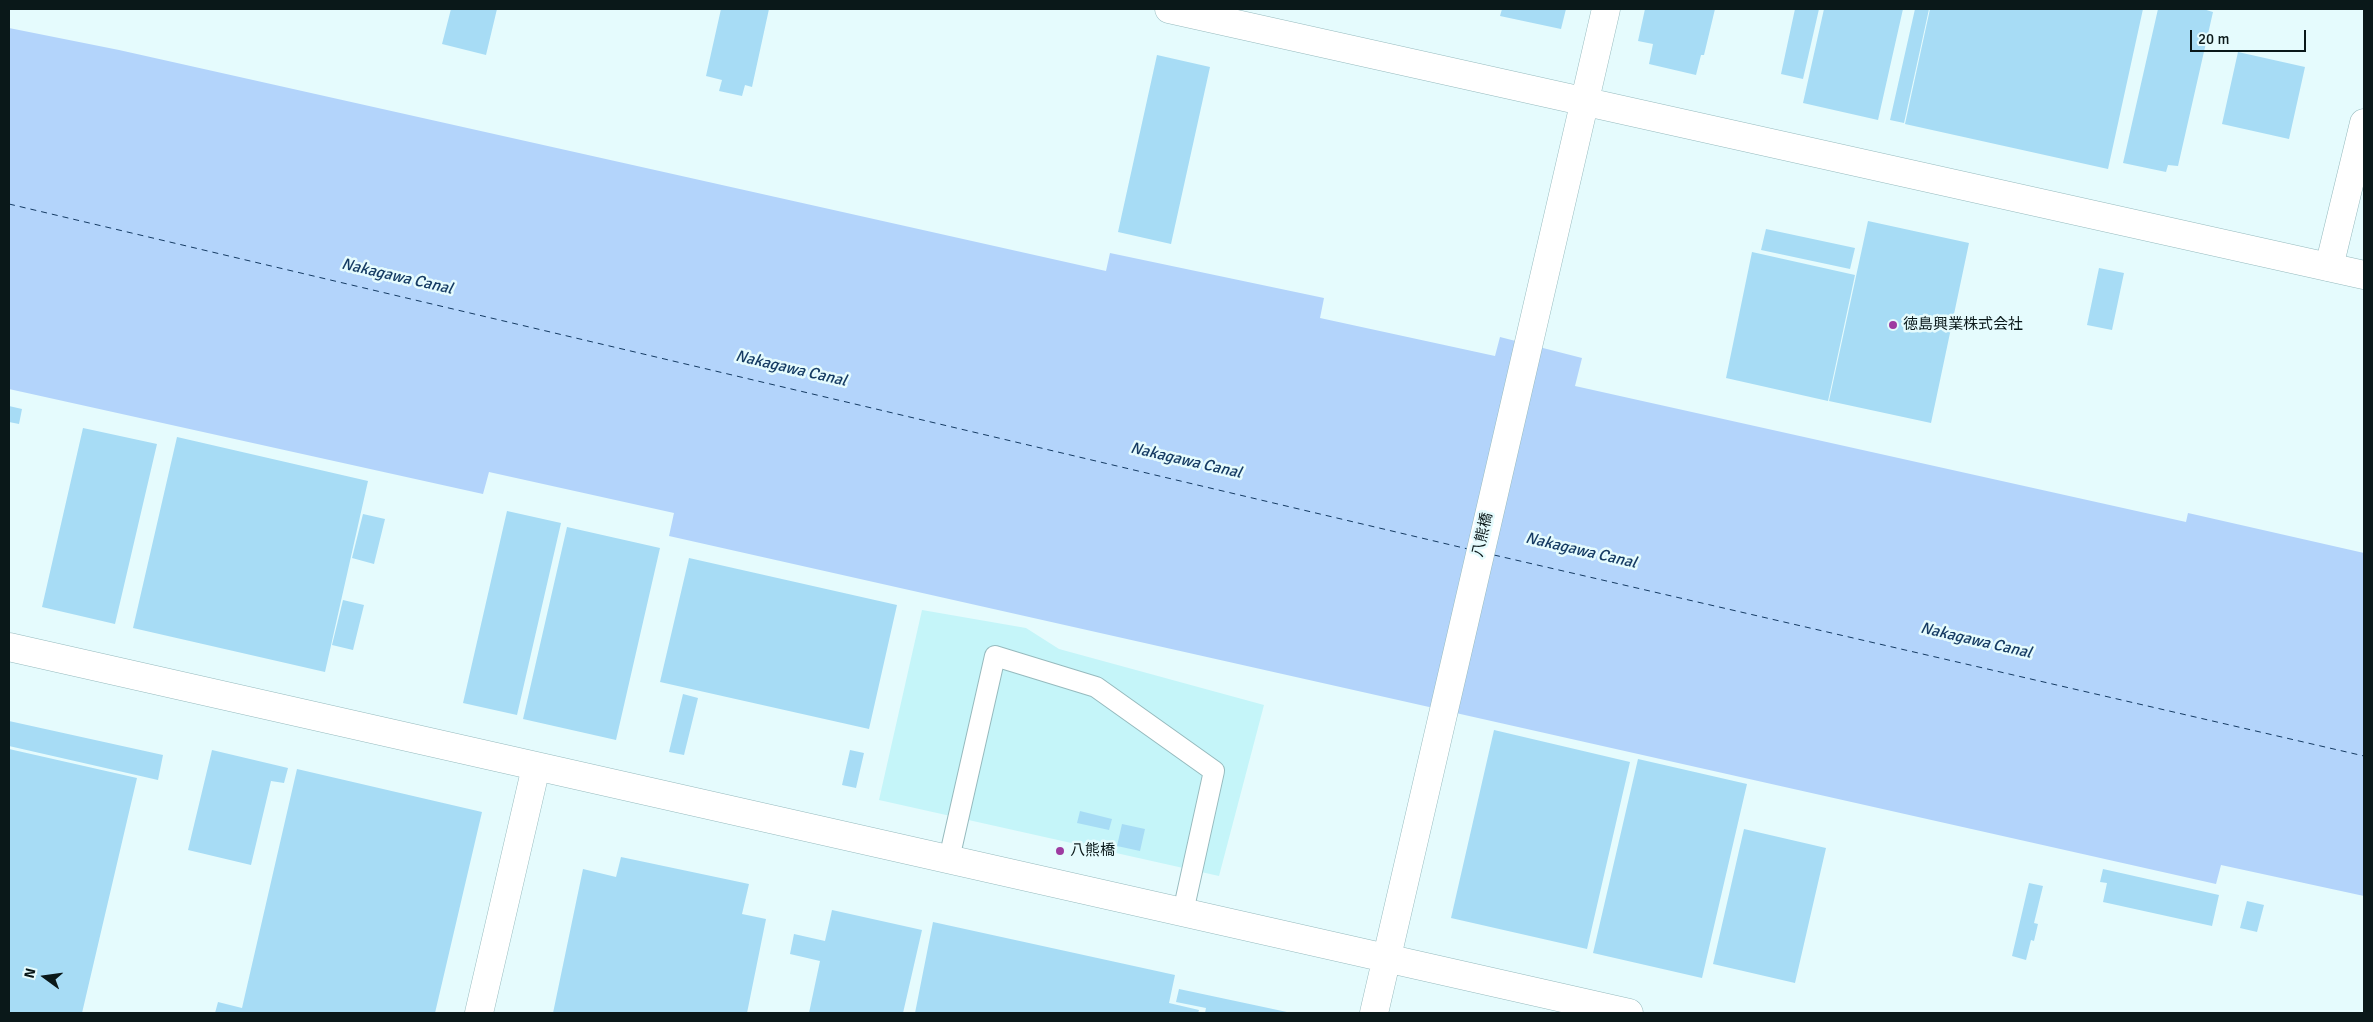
<!DOCTYPE html>
<meta charset="utf-8">
<style>
body{margin:0}
#map{position:relative;width:2373px;height:1022px;overflow:hidden;background:#e5fbfd;font-family:Signika,sans-serif}
canvas{display:block}
.frame{position:absolute;inset:0;border:10px solid #0a1819;pointer-events:none}
.north{position:absolute;left:20px;top:952px;width:50px;height:50px;-webkit-text-stroke:4px #e5fbfd;paint-order:stroke;rotate:284deg;font-size:14px;font-weight:700;line-height:20px;text-align:center;color:#0a1819}
.north::after{content:'';display:block;margin:auto;width:18px;height:22px;background:#0a1819;clip-path:polygon(50% 0,100% 100%,50% 72%,0 100%)}
.scale{position:absolute;left:2190px;top:30px;width:116px;height:22px;box-sizing:border-box;border:2px solid #0a1819;border-top:0;padding-left:6px;font-size:15px;line-height:18px;white-space:nowrap;color:#0a1819;-webkit-text-stroke:4px #e5fbfd;paint-order:stroke}
</style>
<div id="map">
<canvas width="2373" height="1022"></canvas>
<div class="frame"></div>
<div class="north">N</div>
<div class="scale">20 m</div>
</div>
<script>
const context = document.querySelector('canvas').getContext('2d');
context.lineJoin = 'round';
function fillPath(path, color) { context.fillStyle = color; context.fill(path, 'evenodd'); }
const toPath = rows => new Path2D(rows.map(r => 'M' + r).join(''));
function stroke(path, color, width, dash) { context.strokeStyle = color; context.lineWidth = width; context.lineCap = dash ? 'butt' : 'round'; context.setLineDash(dash || []); context.stroke(path); }
function label(font, color, halo, rows, align = 'center') {
  context.font = font + ' Signika,"Noto Sans JP",sans-serif'; context.lineWidth = 5; context.setLineDash([]); context.textBaseline = 'middle'; context.strokeStyle = halo; context.fillStyle = color; for (const [text, x, y, turn = 0] of rows) {
    context.save(); context.translate(x, y); context.rotate((+turn || 0) * Math.PI / 180); context.textAlign = isNaN(turn) ? turn : align; if (halo) context.strokeText(text, 0, 0); context.fillText(text, 0, 0); context.restore();
  }
}
fillPath(toPath([
 [922,610,1026,628,1059,649,1264,705,1219,876,879,800]
]), '#c5f5f9');
fillPath(toPath([
 [9,28,119,50,1106,271,1110,253,1324,298,1320,318,1495,356,1500,337,1582,358,1575,386,2186,522,2188,513,2364,553,2364,896,2221,865,2216,884,669,536,674,513,489,472,483,494,9,389]
]), '#b3d4fb');
stroke(toPath([
 [9,204,1468,549],
 [1494,555,2364,756]
]), '#153b63', 1, [6, 5]);
fillPath(toPath([
 [451,9,497,9,486,55,442,44],
 [721,9,769,9,752,87,745,85,742,96,719,91,722,80,706,76],
 [1502,9,1566,9,1561,29,1500,16],
 [1645,9,1715,9,1704,55,1701,55,1696,75,1649,64,1653,44,1638,41],
 [1795,9,1819,9,1803,79,1781,74],
 [1824,9,1903,9,1878,120,1803,103],
 [1915,9,1929,9,1904,123,1890,120],
 [1930,9,2143,9,2108,169,1905,124],
 [2158,9,2203,9,2213,12,2178,166,2168,165,2166,172,2123,163],
 [2238,52,2305,67,2289,139,2222,124],
 [1157,55,1210,67,1171,244,1118,232],
 [1868,221,1969,243,1931,423,1829,401],
 [1766,229,1855,248,1850,269,1761,250],
 [1752,252,1855,275,1828,401,1726,378],
 [2099,268,2124,273,2112,330,2087,325],
 [9,406,22,409,19,424,9,422],
 [83,428,157,444,115,624,42,607],
 [177,437,368,481,325,672,133,628],
 [507,511,561,523,517,715,463,703],
 [363,514,385,519,374,564,352,558],
 [567,527,660,548,616,740,523,719],
 [689,558,897,605,869,729,660,682],
 [343,600,364,605,353,650,332,645],
 [683,694,698,698,684,755,669,752],
 [9,721,163,755,158,780,9,746],
 [1494,730,1630,762,1587,949,1451,918],
 [9,749,137,778,82,1013,9,1013],
 [212,750,288,768,284,783,271,781,251,865,188,850],
 [850,750,864,753,856,788,842,785],
 [1638,759,1747,784,1702,978,1593,953],
 [297,769,482,812,435,1013,215,1013,218,1002,242,1008],
 [1080,811,1112,819,1109,830,1077,823],
 [1122,824,1145,829,1140,851,1117,846],
 [1744,829,1826,848,1795,983,1713,964],
 [621,857,749,884,742,914,766,919,747,1013,553,1013,583,869,616,877],
 [2103,869,2219,895,2212,926,2103,902,2107,883,2100,882],
 [2029,883,2043,886,2034,923,2038,924,2034,941,2031,940,2026,960,2012,956],
 [2247,901,2264,905,2257,932,2240,928],
 [832,910,922,930,903,1013,809,1013,820,961,790,954,794,934,825,941],
 [933,922,1175,975,1169,1003,1199,1010,1198,1013,915,1013],
 [1179,989,1287,1012,1287,1013,1205,1013,1206,1008,1176,1002]
]), '#a7dcf5');
const service = toPath([
 [949,859,995,656,1096,687,1214,771,1183,912]
]);
const minor = toPath([
 [2329,267,2364,123],
 [479,1013,536,767]
]);
const tertiary = toPath([
 [1169,9,2364,275],
 [9,647,1629,1013],
 [1374,1013,1606,9]
]);
stroke(service, '#96babe', 22);
stroke(minor, '#96babe', 29);
stroke(tertiary, '#96babe', 29);
stroke(service, '#fff', 20);
stroke(minor, '#fff', 28);
stroke(tertiary, '#fff', 28);
for (const [x, y, r, color] of [
 [1893,325,5,"#9e3ba1"],
 [1060,851,5,"#9e3ba1"]
]) { const dot = new Path2D(); dot.arc(x, y, r, 0, 2 * Math.PI); context.fillStyle = color; context.fill(dot); stroke(dot, '#e5fbfd', 2); }
label('15px', '#0a1819', '#e5fbfd', [
 ["徳島興業株式会社",1903,325],
 ["八熊橋",1070,851]
], 'left');
label('15px', '#0a1819', '#e5fbfd', [
 ["八熊橋",1483,535,-77]
]);
label('italic 16px', '#153b63', '#e5fbfd', [
 ["Nakagawa Canal",397,277,13],
 ["Nakagawa Canal",791,369,13],
 ["Nakagawa Canal",1186,461,13],
 ["Nakagawa Canal",1581,551,13],
 ["Nakagawa Canal",1976,641,13]
]);
</script>
